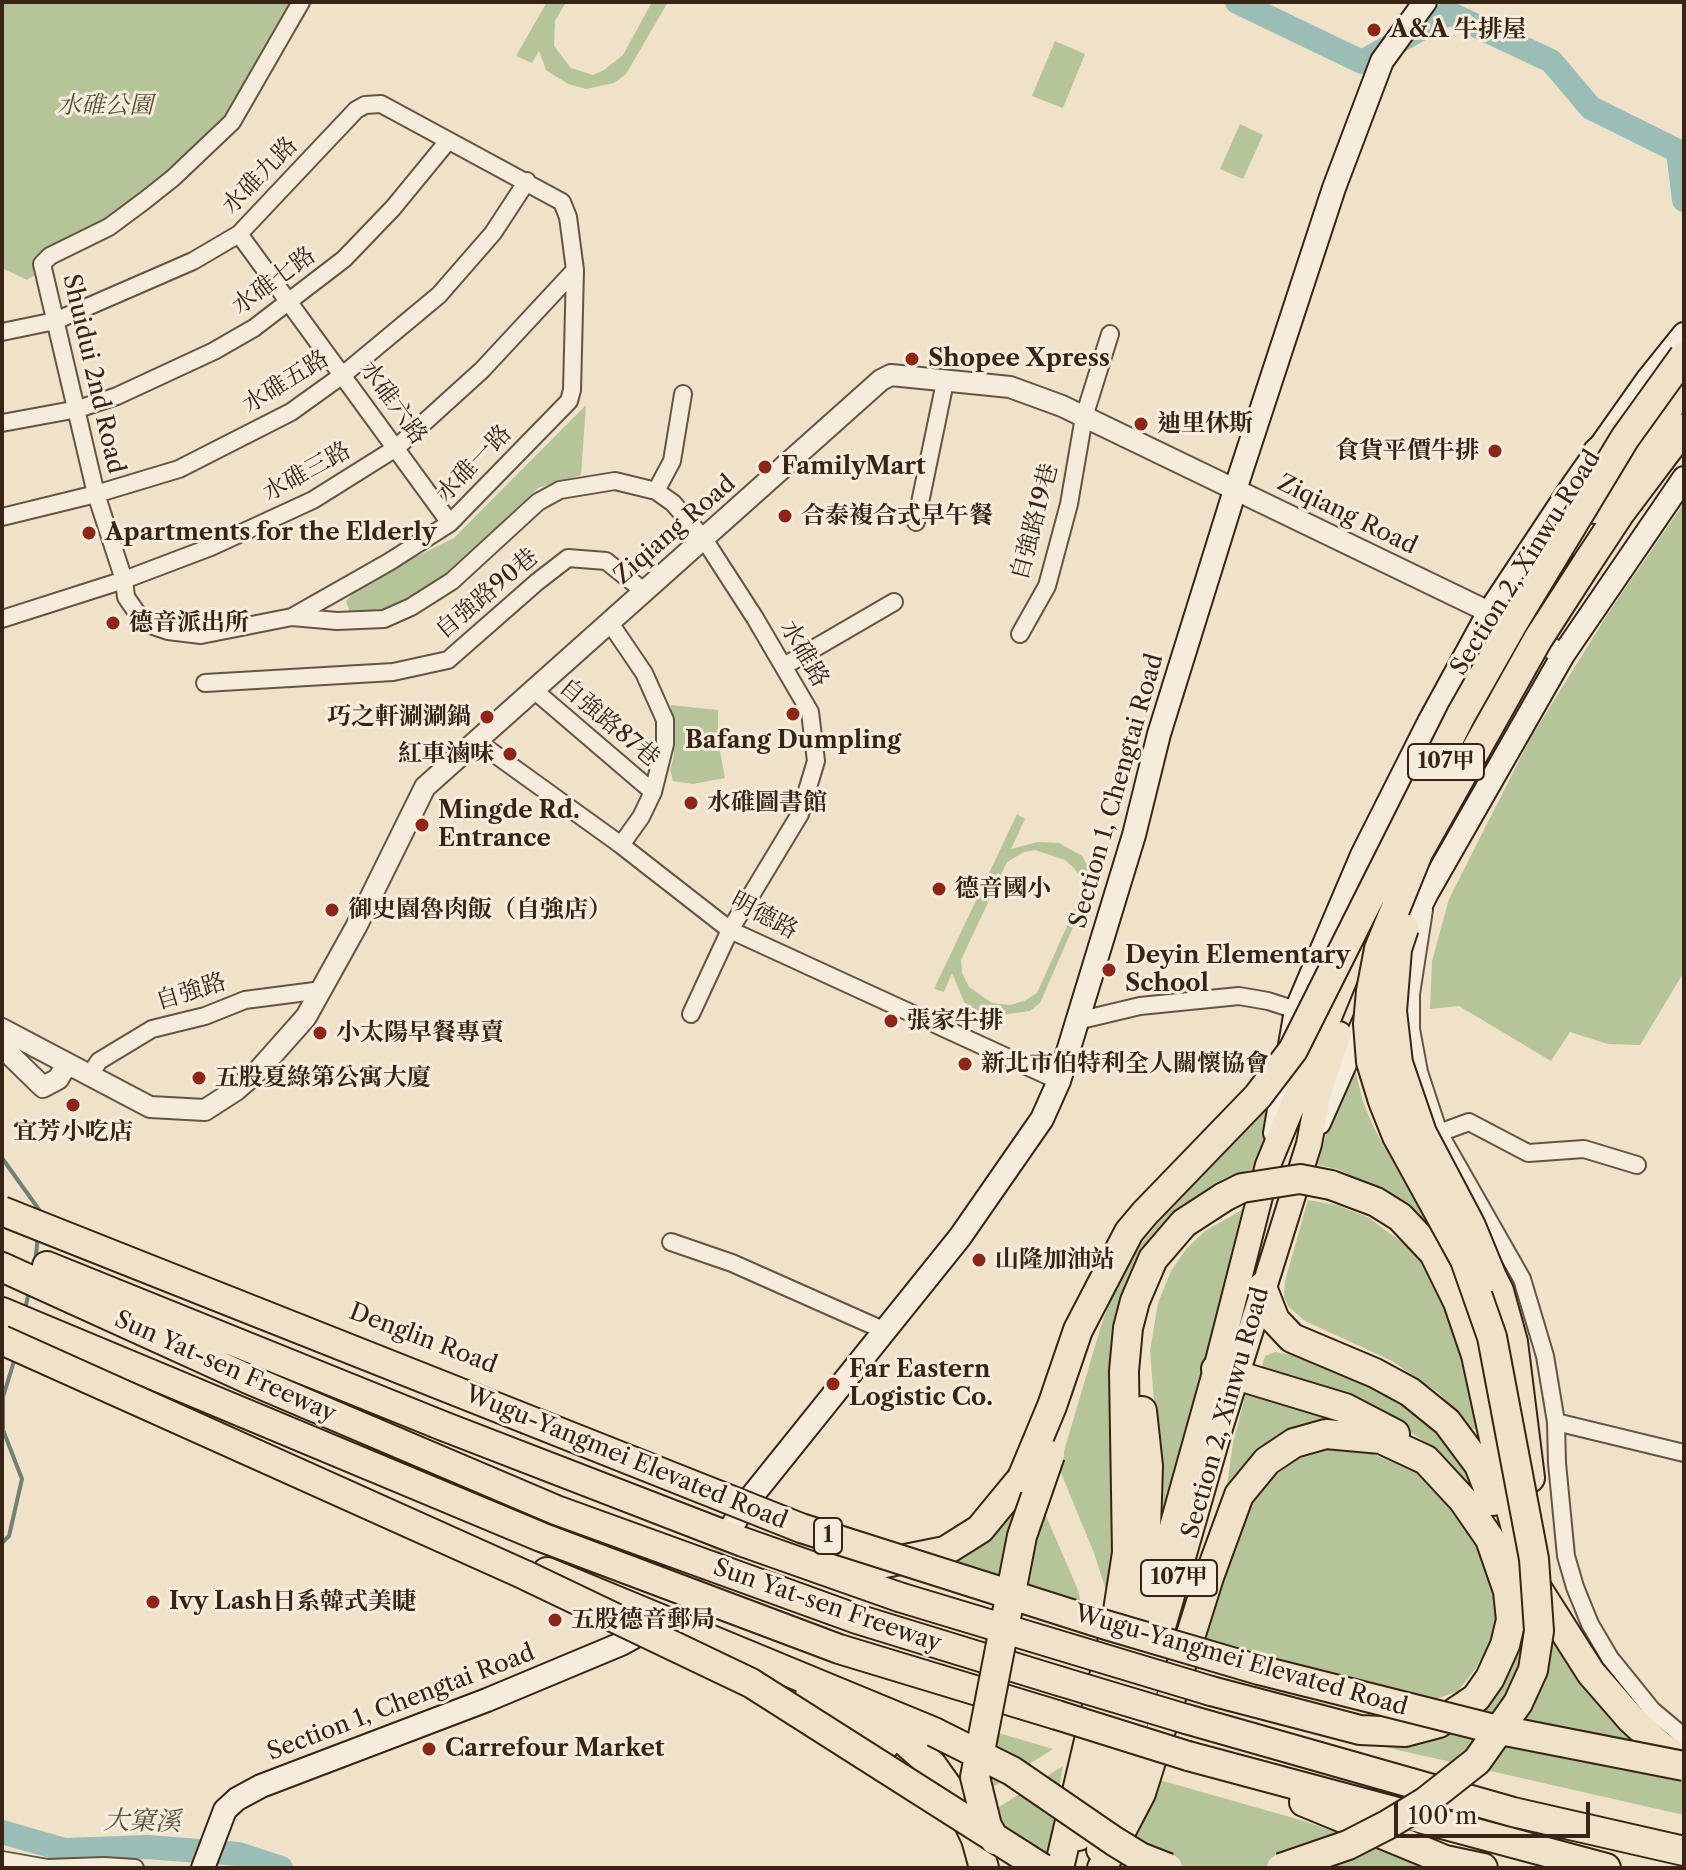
<!DOCTYPE html>
<meta charset="utf-8">
<style>
body{margin:0}
#map{position:relative;width:1686px;height:1870px;overflow:hidden;background:#efe2c9;font-family:"Libre Caslon Text",serif}
canvas{display:block}
.frame{position:absolute;inset:0;border:4px solid #372414;pointer-events:none}
.scale{position:absolute;left:1394px;top:1802px;width:196px;height:36px;box-sizing:border-box;border:4px solid #372414;border-top:0;padding-left:10px;font-size:24px;line-height:28px;white-space:nowrap;color:#372414;-webkit-text-stroke:6px #f5ecdc;paint-order:stroke}
</style>
<div id="map">
<canvas width="1686" height="1870"></canvas>
<div class="frame"></div>
<div class="scale">100 m</div>
</div>
<script>
const context = document.querySelector('canvas').getContext('2d');
context.lineJoin = 'round';
function fillPath(path, color) { context.fillStyle = color; context.fill(path, 'evenodd'); }
const toPath = rows => new Path2D(rows.map(r => 'M' + r).join(''));
function stroke(path, color, width, dash) { context.strokeStyle = color; context.lineWidth = width; context.lineCap = dash ? 'butt' : 'round'; context.setLineDash(dash || []); context.stroke(path); }
function label(font, color, halo, rows, align = 'center') {
  context.font = font + ' "Libre Caslon Text","Noto Serif TC",serif'; context.lineWidth = 6; context.setLineDash([]); context.textBaseline = 'middle'; context.strokeStyle = halo; context.fillStyle = color; for (const [text, x, y, turn = 0] of rows) {
    context.save(); context.translate(x, y); context.rotate((+turn || 0) * Math.PI / 180); context.textAlign = isNaN(turn) ? turn : align; if (halo) context.strokeText(text, 0, 0); context.fillText(text, 0, 0); context.restore();
  }
}
fillPath(toPath([
 [2,2,313,2,246,112,153,207,58,260,27,280,2,268],
 [547,2,566,2,555,21,554,46,571,68,593,75,604,70,623,55,652,2,668,2,626,74,614,83,586,89,568,84,546,70,539,51,532,63,516,56],
 [1055,41,1085,54,1063,108,1032,96],
 [1240,124,1263,135,1243,179,1220,169],
 [586,405,581,475,538,488,453,571,410,600,378,614,352,619,346,601,363,583,454,538],
 [1684,503,1684,972,1640,1045,1608,1044,1570,1032,1551,1061,1459,1006,1430,1009,1432,961,1449,899,1530,739,1609,612],
 [671,705,718,710,718,741,725,778,693,784,673,781,670,770,674,756],
 [1017,814,1025,819,1011,849,1038,842,1059,843,1082,856,1090,870,1092,884,1040,1003,1030,1011,992,1016,977,1011,964,1002,952,973,944,992,934,989],
 [1035,850,1065,860,1074,868,1081,878,1081,895,1037,993,1024,1001,1010,1005,992,1003,969,987,962,973,961,960,1007,862,1024,852],
 [1352,1057,1363,1102,1374,1128,1431,1231,1406,1205,1386,1192,1337,1169,1318,1165,1327,1130],
 [1273,1094,1259,1167,1223,1179,1189,1205,1142,1265,1111,1606,1094,1553,1059,1468,1101,1326,1112,1295,1133,1254,1174,1203],
 [1308,1200,1337,1205,1369,1218,1407,1246,1432,1273,1453,1318,1481,1429,1469,1429,1440,1394,1392,1361,1305,1321,1289,1307,1284,1297,1285,1281],
 [1242,1210,1158,1549,1157,1439,1150,1351,1158,1303,1171,1271,1187,1248,1205,1231],
 [1275,1352,1307,1358,1344,1372,1395,1399,1435,1426,1476,1484,1503,1538,1455,1472,1432,1447,1393,1420,1260,1372,1265,1356],
 [1247,1389,1356,1423,1319,1424,1221,1529,1233,1443],
 [1330,1450,1373,1454,1417,1473,1455,1509,1480,1546,1494,1584,1498,1612,1490,1643,1476,1668,1458,1691,1431,1701,1203,1642,1252,1499,1273,1477,1298,1459],
 [1030,1479,1078,1590,1082,1608,940,1565],
 [1518,1573,1684,1775,1684,1815,1354,1740,1427,1740,1451,1734,1487,1706,1503,1683,1518,1648],
 [995,1732,1053,1749,990,1789,989,1771],
 [1063,1766,1047,1861,1001,1829,996,1809],
 [1135,1773,1304,1821,1435,1868,1115,1868]
]), '#b6c499');
stroke(toPath([
 [2,1158,40,1211,40,1216],
 [35,1263,38,1236],
 [25,1310,29,1291],
 [2,1543,9,1536,22,1479,3,1430,3,1397,15,1358]
]), '#728075', 4);
stroke(toPath([
 [1237,2,1362,62,1449,13,1551,61,1591,108,1678,151,1684,200],
 [2,1832,65,1850,147,1847,238,1854,281,1868]
]), '#9abeb6', 24);
stroke(toPath([
 [652,1627,732,1526]
]), '#cabca5', 22, [22, 11]);
const minor = toPath([
 [301,2,232,122,173,178,144,201,109,227,50,256,42,264,96,494,124,580,126,597,139,616,150,625,168,631,201,635,292,617,337,621,384,619,411,607,452,581,538,502,560,490,615,481,656,491,673,503,704,539,755,618,810,712,816,761,800,814,730,930,691,1014],
 [239,234,450,523],
 [2,332,55,321,193,261,239,234,356,110,365,105,381,104,562,202,568,217,575,270,572,390,569,401,450,523,389,562,292,617],
 [2,423,78,409,117,396,214,351,254,328,344,259,393,208,448,141],
 [656,491,672,461,683,394],
 [2,517,96,494,179,469,291,412,344,374,439,295,493,233,527,181],
 [916,522,945,382],
 [2,619,124,580,211,547,313,500,396,448,482,370,575,270],
 [610,623,644,673,665,720,665,744,653,792,641,817,621,845],
 [1020,634,1047,586,1069,504,1084,417,1110,334],
 [784,666,894,602],
 [205,683,393,672,448,660,537,582,568,558,606,561,645,592],
 [535,691,653,792],
 [478,742,621,845,730,930,1059,1081],
 [1424,910,1411,994,1411,1029,1419,1072,1439,1133,1522,1279,1545,1356,1556,1422,1557,1463,1566,1556,1575,1587,1590,1624,1610,1658,1652,1710,1684,1737],
 [1077,1021,1140,1006,1239,996,1268,1001,1296,1010],
 [89,1076,99,1061,152,1029,205,1016,245,1000,322,990],
 [1439,1133,1469,1122,1528,1153,1584,1149,1637,1165],
 [671,1242,732,1263,883,1330],
 [1556,1422,1684,1453],
 [2,1860,47,1868,104,1866,135,1868]
]);
const tertiary = toPath([
 [2,1029,150,1107,205,1110,236,1090,259,1070,306,1017,356,927,425,787,881,380,891,375,1010,387,1062,406,1489,612,1563,655],
 [2,1047,43,1087,58,1079,67,1064]
]);
const secondary = toPath([
 [1401,945,1427,893,1563,655,1684,478],
 [1319,1123,1368,1012],
 [1275,1133,1296,1010,1362,855,1429,722,1489,612,1575,482,1647,380,1684,334],
 [732,1526,748,1501,960,1237,1042,1119,1059,1081,1134,835,1159,734,1235,490,1334,188,1382,61,1425,2],
 [203,1868,225,1810,237,1799,261,1786,487,1700,621,1644,652,1627]
]);
const primary = toPath([
 [1596,451,1630,423],
 [1595,511,1639,448,1684,391],
 [1079,1838,1165,1552,1216,1369,1268,1165,1358,947],
 [1099,1850,1221,1425,1309,1144,1319,1091,1339,1034]
]);
const motorway = toPath([
 [1587,563,1620,513,1684,428],
 [1331,1185,1376,1202,1400,1217,1434,1253,1458,1302,1476,1355,1503,1480,1528,1574,1591,1673,1631,1719,1659,1745,1684,1762],
 [47,1266,443,1426,743,1542,899,1597],
 [2,1267,246,1378,556,1510,857,1619,1059,1681],
 [1492,1277,1499,1291,1513,1342,1530,1478],
 [1262,1287,1275,1320,1292,1338,1375,1373,1410,1392,1447,1422,1479,1465,1493,1501],
 [2,1312,541,1537,839,1649,1057,1715],
 [1216,1369,1345,1408,1395,1434],
 [1142,1411,1148,1466,1143,1624],
 [831,1565,875,1565,945,1551,980,1529,1022,1478],
 [547,1572,934,1732],
 [810,1695,885,1745],
 [1186,1719,1513,1812,1684,1851],
 [873,1721,900,1737,932,1765,959,1803,976,1839,984,1868],
 [1188,1756,1606,1868],
 [1304,1802,1445,1860,1483,1868],
 [1059,1868,1115,1630,1127,1553,1124,1371,1128,1328,1135,1301,1153,1259,1184,1223,1224,1197],
 [1102,1868,1141,1793,1209,1577,1239,1495,1267,1461,1294,1443,1326,1434,1381,1439,1426,1460,1463,1500,1490,1539,1508,1591,1511,1620,1505,1645,1490,1678,1476,1698,1439,1723,1405,1732,1360,1730,1211,1691]
]);
stroke(minor, '#655441', 20);
stroke(tertiary, '#655441', 24);
stroke(secondary, '#372414', 26);
stroke(primary, '#372414', 28);
stroke(motorway, '#372414', 32);
stroke(minor, '#f5ecdc', 16);
stroke(tertiary, '#f5ecdc', 20);
stroke(secondary, '#f5ecdc', 22);
stroke(primary, '#efe2c9', 24);
stroke(motorway, '#efe2c9', 28);
const motorwayBridge = toPath([
 [1404,928,1397,949,1392,1011,1398,1063,1422,1133,1471,1226,1492,1277],
 [1224,1197,1242,1188,1300,1179,1331,1185],
 [2,1211,801,1528,1106,1625,1259,1670,1490,1728,1684,1766],
 [2,1340,525,1575,751,1683,1042,1868],
 [1022,1478,1052,1406,1078,1330,1129,1232,1145,1213,1258,1096,1293,1050,1461,715,1512,625,1625,438,1684,356],
 [899,1597,1211,1691],
 [1059,1681,1186,1719],
 [1057,1715,1188,1756],
 [934,1732,1012,1771,1114,1841,1140,1857,1168,1868],
 [995,1840,987,1826,975,1777,1022,1536,1050,1455],
 [1281,1868,1348,1845,1387,1825,1425,1802,1477,1761,1518,1703,1533,1670,1539,1631,1534,1559,1492,1337,1465,1260,1397,1136,1383,1101,1371,1062,1368,1024,1371,991,1379,949,1418,853,1538,639,1587,563]
]);
stroke(motorwayBridge, '#372414', 32, []);
stroke(motorwayBridge, '#efe2c9', 28);
for (const [x, y, r, color] of [
 [1374,30,8,"#8f2418"],
 [912,359,8,"#8f2418"],
 [1141,424,8,"#8f2418"],
 [1495,451,8,"#8f2418"],
 [765,467,8,"#8f2418"],
 [785,516,8,"#8f2418"],
 [89,533,8,"#8f2418"],
 [113,623,8,"#8f2418"],
 [793,714,8,"#8f2418"],
 [487,717,8,"#8f2418"],
 [510,754,8,"#8f2418"],
 [691,803,8,"#8f2418"],
 [422,825,8,"#8f2418"],
 [939,889,8,"#8f2418"],
 [332,910,8,"#8f2418"],
 [1109,970,8,"#8f2418"],
 [891,1021,8,"#8f2418"],
 [320,1033,8,"#8f2418"],
 [965,1064,8,"#8f2418"],
 [199,1078,8,"#8f2418"],
 [73,1105,8,"#8f2418"],
 [979,1260,8,"#8f2418"],
 [833,1384,8,"#8f2418"],
 [153,1602,8,"#8f2418"],
 [555,1620,8,"#8f2418"],
 [429,1749,8,"#8f2418"]
]) { const dot = new Path2D(); dot.arc(x, y, r, 0, 2 * Math.PI); context.fillStyle = color; context.fill(dot); stroke(dot, '#f5ecdc', 3); }
for (const [x, y, w] of [
 [1446,762,76],
 [828,1536,28],
 [1179,1578,76]
]) { const box = new Path2D(); box.roundRect(x - w / 2, y - 18, w, 36, 6); context.fillStyle = '#f5ecdc'; context.fill(box); stroke(box, '#372414', 2); }
label('bold 22px', '#372414', null, [
 ["107甲",1446,762],
 ["1",828,1536],
 ["107甲",1179,1578]
]);
label('bold 24px', '#372414', '#f5ecdc', [
 ["A&A 牛排屋",1390,30],
 ["Shopee Xpress",928,359],
 ["迪里休斯",1157,424],
 ["食貨平價牛排",1479,451,"right"],
 ["FamilyMart",781,467],
 ["合泰複合式早午餐",801,516],
 ["Apartments for the Elderly",105,533],
 ["德音派出所",129,623],
 ["巧之軒涮涮鍋",471,717,"right"],
 ["Bafang Dumpling",793,741,"center"],
 ["紅車滷味",494,754,"right"],
 ["水碓圖書館",707,803],
 ["Mingde Rd.",438,811],
 ["Entrance",438,839],
 ["德音國小",955,889],
 ["御史園魯肉飯（自強店）",348,910],
 ["Deyin Elementary",1125,956],
 ["School",1125,984],
 ["張家牛排",907,1021],
 ["小太陽早餐專賣",336,1033],
 ["新北市伯特利全人關懷協會",981,1064],
 ["五股夏綠第公寓大廈",215,1078],
 ["宜芳小吃店",73,1132,"center"],
 ["山隆加油站",995,1260],
 ["Far Eastern",849,1370],
 ["Logistic Co.",849,1398],
 ["Ivy Lash日系韓式美睫",169,1602],
 ["五股德音郵局",571,1620],
 ["Carrefour Market",445,1749]
], 'left');
label('italic 24px', '#574c35', '#f5ecdc', [
 ["水碓公園",105,106]
]);
label('24px', '#372414', '#f5ecdc', [
 ["水碓九路",260,176,-46],
 ["水碓七路",274,281,-36],
 ["Shuidui 2nd Road",93,374,77],
 ["水碓五路",286,382,-32],
 ["水碓六路",393,403,54],
 ["水碓一路",474,464,-46],
 ["水碓三路",307,472,-29],
 ["Ziqiang Road",1347,515,26],
 ["自強路19巷",1035,522,-75],
 ["Ziqiang Road",675,530,-41],
 ["Section 2, Xinwu Road",1526,563,-58],
 ["自強路90巷",487,594,-40],
 ["水碓路",804,654,60],
 ["自強路87巷",609,723,40],
 ["Section 1, Chengtai Road",1117,791,-74],
 ["明德路",764,916,28],
 ["自強路",191,992,-17],
 ["Denglin Road",423,1339,21],
 ["Sun Yat-sen Freeway",225,1367,24],
 ["Section 2, Xinwu Road",1226,1413,-74],
 ["Wugu-Yangmei Elevated Road",626,1458,22],
 ["Sun Yat-sen Freeway",827,1606,19],
 ["Wugu-Yangmei Elevated Road",1241,1661,16],
 ["Section 1, Chengtai Road",401,1703,-21]
]);
label('italic 26px', '#555245', '#f5ecdc', [
 ["大窠溪",142,1822,1]
]);
</script>
